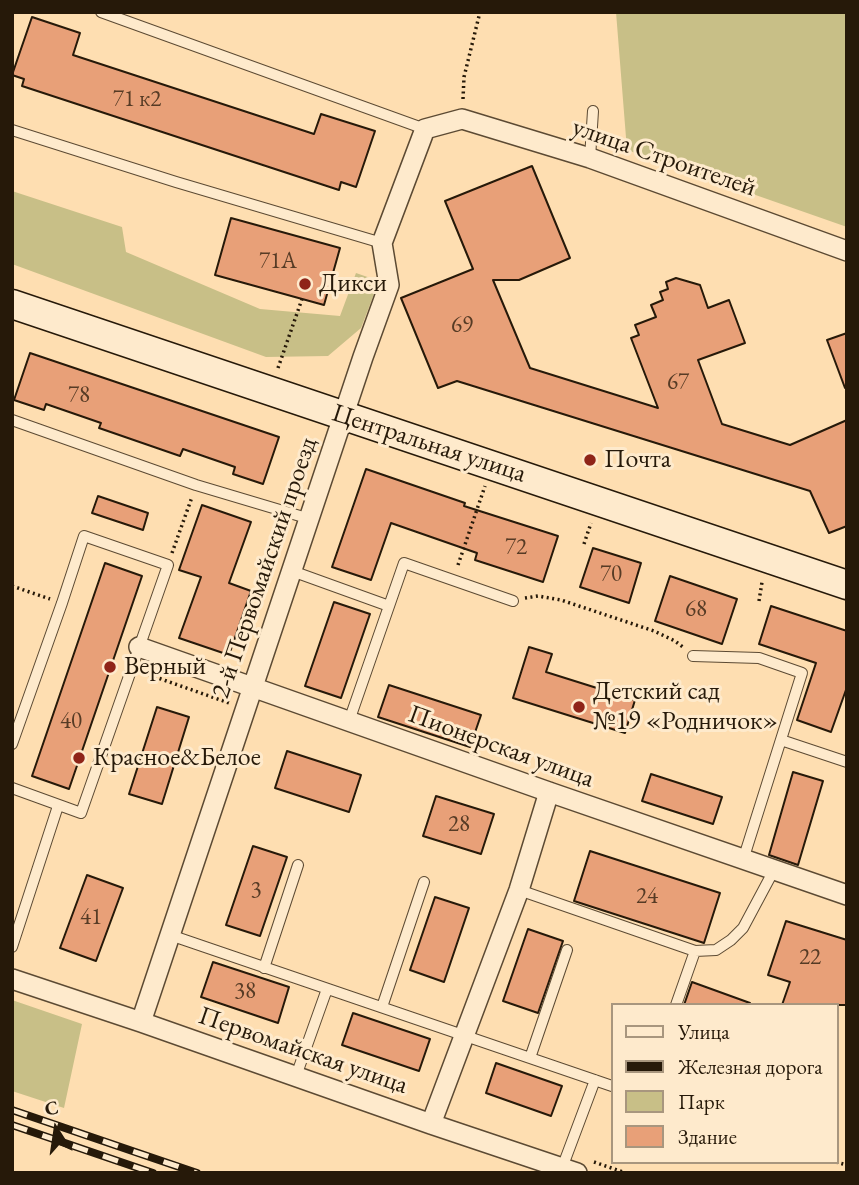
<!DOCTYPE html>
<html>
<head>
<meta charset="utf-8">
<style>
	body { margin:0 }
	#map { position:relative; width:859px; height:1185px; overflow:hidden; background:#fedeb1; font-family:"EB Garamond",serif }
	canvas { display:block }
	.frame { position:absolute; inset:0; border:14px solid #261909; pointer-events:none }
	.legend { position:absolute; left:611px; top:1003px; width:228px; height:161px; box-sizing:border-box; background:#feeacc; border:2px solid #a8967e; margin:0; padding:9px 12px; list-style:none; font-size:21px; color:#261909 }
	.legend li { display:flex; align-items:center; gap:14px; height:35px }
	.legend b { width:35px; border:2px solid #a8967e }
	.north { position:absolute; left:21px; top:1094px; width:70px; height:70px; -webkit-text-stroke:5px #feeacc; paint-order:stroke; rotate:348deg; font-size:19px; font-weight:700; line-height:28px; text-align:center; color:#261909 }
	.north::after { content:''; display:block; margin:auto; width:24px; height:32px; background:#261909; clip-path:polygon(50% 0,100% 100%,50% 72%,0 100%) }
</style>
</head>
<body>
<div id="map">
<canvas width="859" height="1185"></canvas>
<div class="frame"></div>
<ul class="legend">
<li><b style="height:9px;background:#feeacc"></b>Улица</li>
<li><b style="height:9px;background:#261909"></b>Железная дорога</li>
<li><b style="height:19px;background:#c8bf87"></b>Парк</li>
<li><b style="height:19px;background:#e8a078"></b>Здание</li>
</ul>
<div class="north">С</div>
</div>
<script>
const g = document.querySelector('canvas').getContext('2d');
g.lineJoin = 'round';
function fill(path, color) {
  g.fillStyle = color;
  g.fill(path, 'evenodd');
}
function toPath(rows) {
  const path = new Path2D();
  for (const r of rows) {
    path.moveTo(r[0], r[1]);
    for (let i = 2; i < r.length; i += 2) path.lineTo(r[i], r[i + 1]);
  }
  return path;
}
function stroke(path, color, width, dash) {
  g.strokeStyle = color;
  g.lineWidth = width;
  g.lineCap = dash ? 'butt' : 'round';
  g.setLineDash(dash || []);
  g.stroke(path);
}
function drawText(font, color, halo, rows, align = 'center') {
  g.font = font + ' "EB Garamond",serif';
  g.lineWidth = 6;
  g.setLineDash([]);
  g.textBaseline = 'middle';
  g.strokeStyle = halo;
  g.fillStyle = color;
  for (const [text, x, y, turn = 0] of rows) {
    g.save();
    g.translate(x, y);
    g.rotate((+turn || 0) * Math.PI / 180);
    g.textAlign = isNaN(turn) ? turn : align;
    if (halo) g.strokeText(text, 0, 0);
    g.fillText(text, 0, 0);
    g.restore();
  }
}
fill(toPath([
	[616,12,847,12,847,227,627,150],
	[12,191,122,227,126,252,260,309,340,316,356,273,379,281,361,328,328,356,266,357,12,264],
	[12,1000,82,1024,64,1108,12,1091]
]), '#c8bf87');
const building = toPath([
	[32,17,80,33,73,55,314,134,321,114,375,131,356,187,341,182,339,190,22,86,24,79,12,75,32,17],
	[532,166,570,258,519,280,493,280,530,368,658,408,631,338,639,335,635,325,656,317,651,305,663,300,660,292,668,289,666,282,676,278,700,285,708,308,729,300,745,343,698,360,722,424,790,445,847,420,847,526,829,533,810,491,457,381,438,388,401,298,473,269,445,201,532,166],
	[231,218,340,248,324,305,215,275,231,218],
	[847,333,847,388,845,388,827,340,847,333],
	[30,353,279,437,263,484,233,474,235,467,183,449,180,456,99,428,101,423,46,404,44,410,14,400,30,353],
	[366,469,465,503,464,506,558,536,543,582,475,560,477,553,391,523,371,580,332,567,366,469],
	[98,496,148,513,143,530,92,513,98,496],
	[202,505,251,522,229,583,251,591,229,655,179,638,201,577,179,570,202,505],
	[593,548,641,563,629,603,580,587,593,548],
	[105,563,142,576,69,789,32,776,105,563],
	[670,576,737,599,722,644,655,621,670,576],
	[334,602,370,614,341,698,305,686,334,602],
	[771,606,847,631,847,687,831,732,797,720,816,663,759,644,771,606],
	[529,647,552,654,546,672,635,700,625,733,513,698,529,647],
	[389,685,481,715,470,747,378,717,389,685],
	[157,707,189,717,162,804,129,794,157,707],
	[287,751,361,775,349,812,275,788,287,751],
	[793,772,823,781,798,865,769,855,793,772],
	[651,774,722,797,713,824,642,801,651,774],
	[436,796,494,814,481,854,423,836,436,796],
	[253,846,287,857,260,936,226,925,253,846],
	[590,851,720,893,704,943,574,901,590,851],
	[87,875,123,888,96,961,60,948,87,875],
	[435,897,469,908,444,982,410,970,435,897],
	[786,921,847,940,847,1005,782,1005,790,982,768,975,786,921],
	[528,929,563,941,538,1013,503,1001,528,929],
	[213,962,289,987,278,1023,201,997,213,962],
	[692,982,750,1003,749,1005,684,1005,692,982],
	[353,1013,430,1039,419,1071,342,1045,353,1013],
	[496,1063,562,1086,551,1116,486,1093,496,1063]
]);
fill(building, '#e8a078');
stroke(building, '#261909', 2);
const service = toPath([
	[101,12,425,129],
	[12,130,176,182,382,243],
	[590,158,593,111],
	[12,420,196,485,310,519],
	[292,571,389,606],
	[693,656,759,658,802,673,743,860],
	[349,721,404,563,513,601],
	[781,740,847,762],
	[12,744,62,603,84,536,168,565,81,813,12,788],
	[519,890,695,951,716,950,731,940,743,928,774,870],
	[170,935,612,1086],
	[12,947,58,806],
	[264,968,298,865],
	[676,1005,695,951],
	[382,1007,424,882],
	[530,1058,567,950],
	[296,1076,327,989],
	[562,1168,595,1080]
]);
const minor = toPath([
	[139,647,549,792,847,895],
	[12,979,141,1022,431,1124,577,1173],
	[141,1022,363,357,389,285,382,243,425,129,462,119,590,158,847,251],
	[431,1124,519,890,549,792]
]);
const secondary = toPath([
	[12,304,847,585]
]);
stroke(service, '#5c4a33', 12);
stroke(minor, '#5c4a33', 22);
stroke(secondary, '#261909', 31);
stroke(toPath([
	[463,99,464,77,480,12],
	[278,368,302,299],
	[584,544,591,523],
	[172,553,192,497],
	[458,565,485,486],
	[12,586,50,599],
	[525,598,538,596,561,600,654,631,675,641,683,647],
	[759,601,762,582],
	[144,673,229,703],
	[594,1162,626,1173],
	[836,1162,847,1165]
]), '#261909', 3.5, [2, 3.5]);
stroke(service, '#feeacc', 10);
stroke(minor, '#feeacc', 19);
stroke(secondary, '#feeacc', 28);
const rail = toPath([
	[12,1110,197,1173],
	[12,1125,153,1173]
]);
stroke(rail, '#261909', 8);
stroke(rail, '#feeacc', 5, [16]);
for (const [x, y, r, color] of [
	[305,284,7,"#8f2418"],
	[590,460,7,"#8f2418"],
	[110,667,7,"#8f2418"],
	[579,707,7,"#8f2418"],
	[79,758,7,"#8f2418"]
]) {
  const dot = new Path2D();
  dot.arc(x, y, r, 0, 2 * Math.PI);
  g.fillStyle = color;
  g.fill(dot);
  stroke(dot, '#feeacc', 2.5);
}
drawText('23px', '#563b25', null, [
	["71 к2",137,100],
	["71А",278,262],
	["69",462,326],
	["67",678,383],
	["78",79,396],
	["72",516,548],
	["70",611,575],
	["68",696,610],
	["40",71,722],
	["28",459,825],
	["3",256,891],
	["24",647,897],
	["41",91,918],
	["22",810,958],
	["38",245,992]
]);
drawText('26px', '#261909', '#feeacc', [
	["улица Строителей",664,158,19],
	["Центральная улица",429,444,18],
	["2-й Первомайский проезд",265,568,-71],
	["Пионерская улица",501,747,20],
	["Первомайская улица",303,1051,19]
]);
drawText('26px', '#261909', '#feeacc', [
	["Дикси",319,284],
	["Почта",604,460],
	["Верный",124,667],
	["Детский сад",593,692],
	["№19 «Родничок»",593,722],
	["Красное&Белое",93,758]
], 'left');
</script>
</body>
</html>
